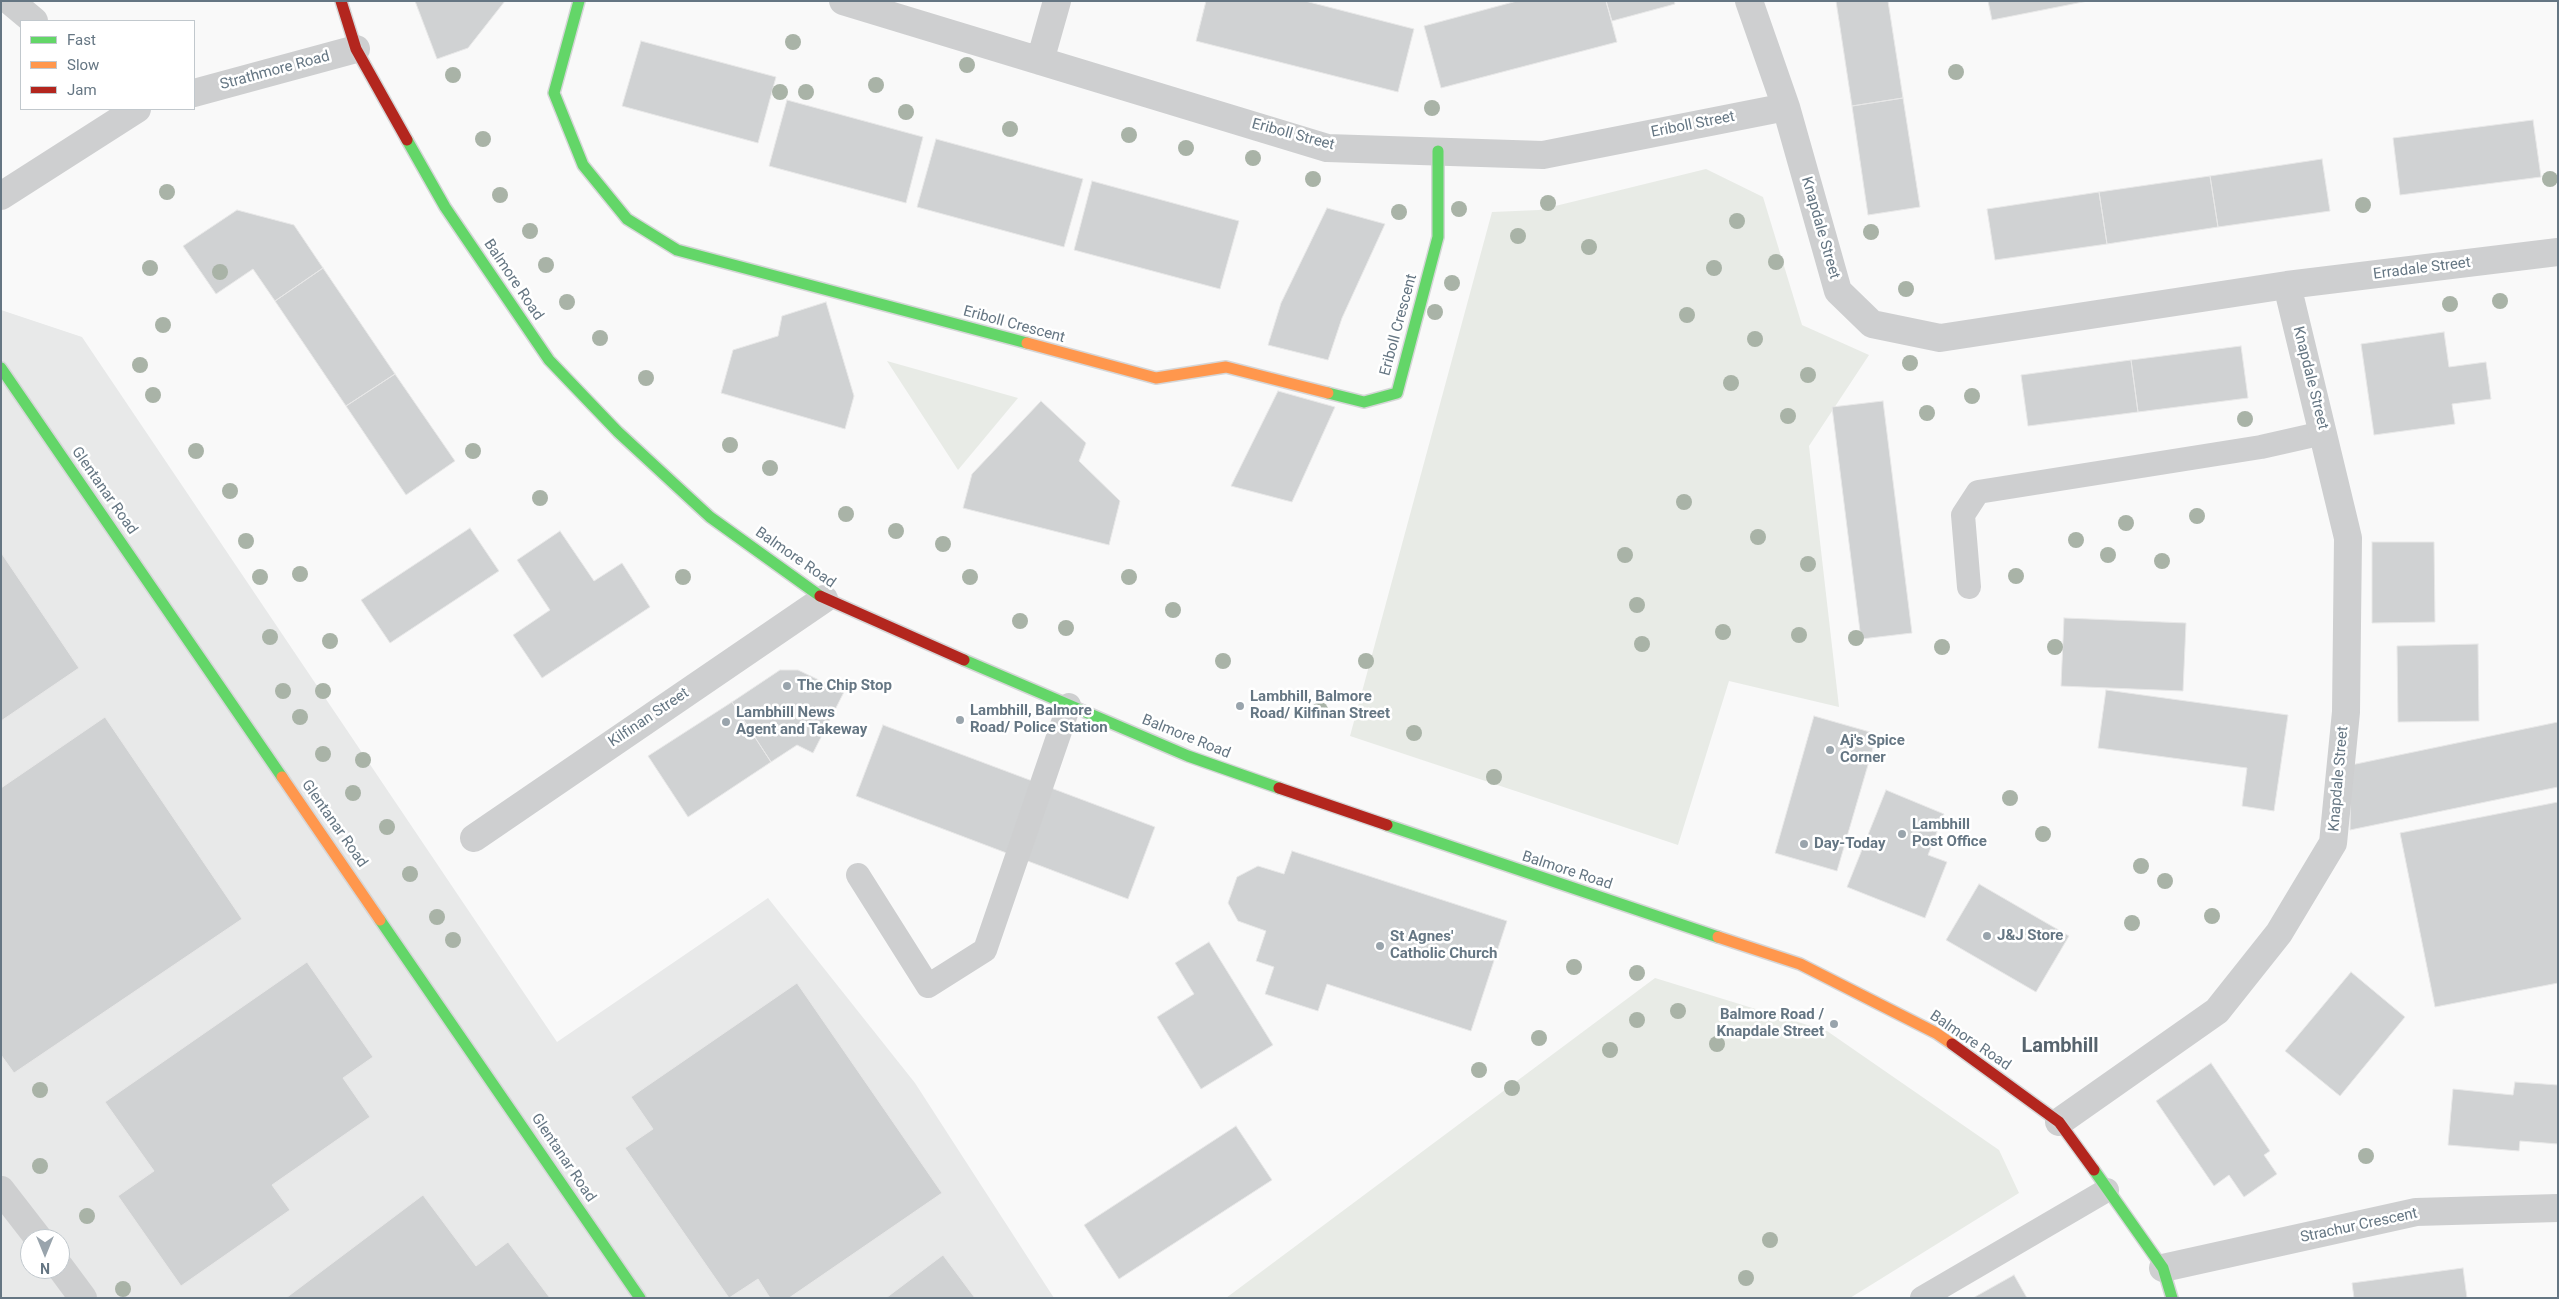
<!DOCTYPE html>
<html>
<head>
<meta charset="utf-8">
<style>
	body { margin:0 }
	#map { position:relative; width:2559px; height:1299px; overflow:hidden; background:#f9f9f9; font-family:Roboto,sans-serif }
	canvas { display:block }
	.frame { position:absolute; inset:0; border:2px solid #657683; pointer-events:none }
	.legend { position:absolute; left:20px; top:20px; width:175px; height:90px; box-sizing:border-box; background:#fff; border:1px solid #c1c8cd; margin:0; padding:6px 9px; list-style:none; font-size:15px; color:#657683 }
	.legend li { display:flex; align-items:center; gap:10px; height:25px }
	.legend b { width:25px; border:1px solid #c1c8cd }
	.north { position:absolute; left:20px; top:1229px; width:50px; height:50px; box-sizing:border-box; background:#fff; border:1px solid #c1c8cd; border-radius:50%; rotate:180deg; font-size:14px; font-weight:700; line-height:20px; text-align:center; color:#657683 }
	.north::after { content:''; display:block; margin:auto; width:18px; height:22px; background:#99a4ac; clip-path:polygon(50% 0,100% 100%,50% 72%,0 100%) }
</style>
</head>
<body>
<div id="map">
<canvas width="2559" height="1299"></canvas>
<div class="frame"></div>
<ul class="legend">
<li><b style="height:6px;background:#63d668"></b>Fast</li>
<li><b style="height:6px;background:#ff974d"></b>Slow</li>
<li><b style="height:6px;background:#b3261e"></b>Jam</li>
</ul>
<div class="north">N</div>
</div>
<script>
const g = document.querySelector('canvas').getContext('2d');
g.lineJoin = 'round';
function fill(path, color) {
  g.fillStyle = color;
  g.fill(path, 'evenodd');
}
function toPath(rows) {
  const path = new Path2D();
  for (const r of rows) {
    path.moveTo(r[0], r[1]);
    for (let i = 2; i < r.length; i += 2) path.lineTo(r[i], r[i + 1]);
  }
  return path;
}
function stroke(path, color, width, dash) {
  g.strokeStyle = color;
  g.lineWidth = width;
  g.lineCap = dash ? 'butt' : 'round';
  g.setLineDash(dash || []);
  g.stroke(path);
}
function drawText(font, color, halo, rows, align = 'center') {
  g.font = font + ' Roboto,sans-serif';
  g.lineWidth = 5;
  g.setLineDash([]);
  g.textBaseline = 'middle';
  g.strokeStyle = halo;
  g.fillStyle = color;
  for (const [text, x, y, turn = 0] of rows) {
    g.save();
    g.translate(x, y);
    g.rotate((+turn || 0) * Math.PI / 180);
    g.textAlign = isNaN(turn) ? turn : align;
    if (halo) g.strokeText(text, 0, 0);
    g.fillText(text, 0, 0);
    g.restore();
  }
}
fill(toPath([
	[1,310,82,337,557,1042,768,898,915,1083,1054,1298,1,1298],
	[30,1239,60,1239,60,1269,30,1269]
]), '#e8e9e9');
fill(toPath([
	[1706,169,1763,197,1802,325,1869,355,1809,446,1839,707,1729,681,1678,845,1350,736,1492,212,1539,210],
	[887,361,1018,398,958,470],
	[1655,978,1827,1031,1999,1150,2019,1193,1850,1298,1226,1298]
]), '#e8ebe6');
const building = toPath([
	[415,1,505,1,468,48,437,59,415,1],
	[1206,1,1305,1,1414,29,1398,92,1196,41,1206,1],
	[1517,1,1606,1,1617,42,1441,88,1424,26,1517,1],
	[1606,1,1674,1,1675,4,1612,21,1606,1],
	[1836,1,1888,1,1903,98,1852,106,1836,1],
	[1988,1,2088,1,1992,20,1988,1],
	[641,41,776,77,758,143,622,106,641,41],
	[1903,98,1920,207,1868,215,1852,106,1903,98],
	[787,100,923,137,906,203,769,166,787,100],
	[2533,120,2541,177,2400,195,2393,138,2533,120],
	[936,139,1083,179,1064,247,917,207,936,139],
	[2322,159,2330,211,2218,227,2210,176,2322,159],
	[2210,176,2218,227,2107,244,2099,192,2210,176],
	[1092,181,1239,221,1220,289,1074,250,1092,181],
	[2099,192,2107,244,1995,260,1987,209,2099,192],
	[1327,208,1385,224,1342,318,1328,360,1268,345,1281,303,1327,208],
	[237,210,294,225,323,268,275,301,253,269,216,294,183,246,237,210],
	[323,268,395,374,346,406,275,301,323,268],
	[826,302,854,396,845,429,721,393,733,350,778,336,782,316,826,302],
	[2444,332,2449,367,2486,362,2491,399,2452,404,2455,424,2374,435,2361,344,2444,332],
	[2241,346,2248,398,2138,412,2131,360,2241,346],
	[2131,360,2138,412,2028,426,2021,375,2131,360],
	[395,374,455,461,406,495,346,406,395,374],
	[1278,391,1335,407,1292,502,1231,486,1278,391],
	[1041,401,1086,443,1079,461,1120,501,1109,545,963,508,972,474,1041,401],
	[1883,401,1912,633,1861,639,1832,407,1883,401],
	[470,528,499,571,390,643,361,600,470,528],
	[560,531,594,581,622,563,650,607,542,678,513,635,550,610,517,560,560,531],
	[2372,542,2434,542,2435,622,2372,623,2372,542],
	[2,554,79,668,1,721,1,555,2,554],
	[2064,618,2186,623,2183,691,2061,686,2064,618],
	[2478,644,2479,721,2398,722,2397,646,2478,644],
	[780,670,798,670,844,692,813,753,797,745,771,762,732,702,780,670],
	[2106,690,2288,715,2274,811,2242,806,2247,768,2098,748,2106,690],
	[732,702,771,762,688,817,648,756,732,702],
	[1814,716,1877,734,1837,871,1775,853,1814,716],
	[105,717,242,919,14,1073,1,1055,1,788,105,717],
	[2558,722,2558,787,2350,830,2351,765,2558,722],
	[883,725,1155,827,1128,899,856,796,883,725],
	[1886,790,1944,814,1928,855,1947,862,1925,918,1847,887,1886,790],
	[2558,802,2558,983,2435,1007,2400,833,2558,802],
	[1292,851,1507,921,1471,1031,1327,984,1318,1011,1265,994,1274,967,1256,961,1266,931,1238,921,1228,903,1237,877,1258,866,1284,874,1292,851],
	[1979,884,2069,936,2036,992,1946,940,1979,884],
	[1209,942,1273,1045,1201,1089,1157,1017,1194,994,1175,963,1209,942],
	[307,962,373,1057,343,1078,370,1117,272,1185,290,1210,181,1286,118,1196,154,1171,105,1102,307,962],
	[2351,972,2405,1017,2340,1096,2285,1051,2351,972],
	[797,983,942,1193,789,1298,770,1298,758,1279,729,1298,625,1148,653,1129,631,1097,797,983],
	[2211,1063,2270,1151,2264,1155,2277,1174,2244,1197,2229,1175,2214,1186,2156,1101,2211,1063],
	[2515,1082,2558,1085,2558,1144,2520,1141,2519,1151,2448,1145,2453,1089,2513,1095,2515,1082],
	[1236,1126,1272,1180,1119,1279,1084,1225,1236,1126],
	[423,1195,476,1266,508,1242,550,1298,286,1298,423,1195],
	[943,1255,975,1298,886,1298,943,1255],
	[2463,1268,2467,1298,2354,1298,2352,1283,2463,1268],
	[2014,1275,2027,1298,1973,1298,2014,1275]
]);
fill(building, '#d0d2d3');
stroke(building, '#e8e8e8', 1);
const fast = toPath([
	[579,1,554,93,583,165,627,219,677,250,1027,343],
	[407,140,445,207,549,360,618,432,710,517,820,596],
	[1,368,282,777],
	[1328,393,1364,402,1397,393,1438,237,1438,151],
	[964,660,1188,756,1279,788],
	[1387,825,1718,937],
	[380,920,640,1298],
	[2094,1170,2163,1268,2172,1298]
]);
const slow = toPath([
	[1027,343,1156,378,1226,367,1328,393],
	[282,777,380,920],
	[1718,937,1800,964,1936,1033,1952,1044]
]);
const jam = toPath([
	[341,1,356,49,407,140],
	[820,596,964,660],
	[1279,788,1387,825],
	[1952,1044,2059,1122,2094,1170]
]);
stroke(fast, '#d5d6d7', 14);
stroke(slow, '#d5d6d7', 14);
stroke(jam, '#d5d6d7', 14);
stroke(toPath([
	[1969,587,1963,515,1978,492,2261,447,2323,433],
	[858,875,928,986,985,950,1069,705],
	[1922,1298,2107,1190]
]), '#cecfd0', 24);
stroke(toPath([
	[10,1,34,21],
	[843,1,1327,148,1543,155,1786,107],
	[1749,1,1786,107,1838,291,1872,324,1940,338,2287,285,2558,252],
	[1040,61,1057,1],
	[194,93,356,49],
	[1,196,137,109],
	[474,838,824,599],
	[2059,1122,2217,1011,2279,933,2333,843,2346,712,2348,538,2287,285],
	[1,1190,39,1239],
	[60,1267,83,1298],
	[2163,1268,2416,1212,2558,1208]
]), '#cecfd0', 28);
stroke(fast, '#63d668', 11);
stroke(slow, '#ff974d', 11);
stroke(jam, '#b3261e', 11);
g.fillStyle = '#a9b3a7';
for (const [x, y] of [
	[793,42],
	[967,65],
	[1956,72],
	[453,75],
	[876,85],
	[780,92],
	[806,92],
	[1432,108],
	[906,112],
	[1010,129],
	[1129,135],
	[483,139],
	[1186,148],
	[1253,158],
	[1313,179],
	[2550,179],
	[167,192],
	[500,195],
	[1548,203],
	[2363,205],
	[1459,209],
	[1399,212],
	[1737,221],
	[530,231],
	[1871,232],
	[1518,236],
	[1589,247],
	[1776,262],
	[546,265],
	[150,268],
	[1714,268],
	[220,272],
	[1452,283],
	[1906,289],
	[2500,301],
	[567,302],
	[2450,304],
	[1435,312],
	[1687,315],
	[163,325],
	[600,338],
	[1755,339],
	[1910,363],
	[140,365],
	[1808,375],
	[646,378],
	[1731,383],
	[153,395],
	[1972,396],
	[1927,413],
	[1788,416],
	[2245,419],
	[730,445],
	[196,451],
	[473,451],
	[770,468],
	[230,491],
	[540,498],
	[1684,502],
	[846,514],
	[2197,516],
	[2126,523],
	[896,531],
	[1758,537],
	[2076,540],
	[246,541],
	[943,544],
	[1625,555],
	[2108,555],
	[2162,561],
	[1808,564],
	[300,574],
	[2016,576],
	[260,577],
	[683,577],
	[970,577],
	[1129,577],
	[1637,605],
	[1173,610],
	[1020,621],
	[1066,628],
	[1723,632],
	[1799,635],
	[270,637],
	[1856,638],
	[330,641],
	[1642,644],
	[1942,647],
	[2055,647],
	[1223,661],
	[1366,661],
	[283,691],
	[323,691],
	[1320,710],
	[300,717],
	[1414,733],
	[323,754],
	[363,760],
	[1494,777],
	[353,793],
	[2010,798],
	[387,827],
	[2043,834],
	[2141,866],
	[410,874],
	[2165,881],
	[2212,916],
	[437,917],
	[2132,923],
	[453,940],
	[1574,967],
	[1637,973],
	[1678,1011],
	[1637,1020],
	[1539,1038],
	[1717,1044],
	[1610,1050],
	[1479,1070],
	[1512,1088],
	[40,1090],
	[2366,1156],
	[40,1166],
	[87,1216],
	[1770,1240],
	[1746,1278],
	[123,1289]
]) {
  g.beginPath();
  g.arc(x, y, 8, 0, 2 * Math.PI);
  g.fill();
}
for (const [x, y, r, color] of [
	[787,686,5,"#99a4ac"],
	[1240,706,5,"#99a4ac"],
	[960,720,5,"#99a4ac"],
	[726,722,5,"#99a4ac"],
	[1830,750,5,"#99a4ac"],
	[1902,834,5,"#99a4ac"],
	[1804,844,5,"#99a4ac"],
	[1987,936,5,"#99a4ac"],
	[1380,946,5,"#99a4ac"],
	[1834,1024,5,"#99a4ac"]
]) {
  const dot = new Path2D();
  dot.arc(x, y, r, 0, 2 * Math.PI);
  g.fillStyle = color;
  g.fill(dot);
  stroke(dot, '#fff', 2);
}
drawText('15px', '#657683', '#fff', [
	["Strathmore Road",275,71,-15],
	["Eriboll Street",1693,125,-11],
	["Eriboll Street",1293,135,15],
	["Knapdale Street",1820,228,74],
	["Erradale Street",2422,269,-7],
	["Balmore Road",513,280,56],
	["Eriboll Crescent",1014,325,15],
	["Eriboll Crescent",1399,325,-75],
	["Knapdale Street",2310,378,76],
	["Glentanar Road",104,491,55],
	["Balmore Road",795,558,35],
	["Kilfinan Street",649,718,-34],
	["Balmore Road",1186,737,22],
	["Knapdale Street",2339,779,-85],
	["Glentanar Road",334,824,55],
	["Balmore Road",1567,871,18],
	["Balmore Road",1970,1041,34],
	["Glentanar Road",563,1158,56],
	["Strachur Crescent",2359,1226,-12]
]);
drawText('bold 15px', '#657683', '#fff', [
	["The Chip Stop",797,686],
	["Lambhill, Balmore",1250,697],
	["Road/ Kilfinan Street",1250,714],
	["Lambhill, Balmore",970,711],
	["Road/ Police Station",970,728],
	["Lambhill News",736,713],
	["Agent and Takeway",736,730],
	["Aj's Spice",1840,741],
	["Corner",1840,758],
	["Lambhill",1912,825],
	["Post Office",1912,842],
	["Day-Today",1814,844],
	["J&J Store",1997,936],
	["St Agnes'",1390,937],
	["Catholic Church",1390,954],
	["Balmore Road /",1824,1015,"right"],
	["Knapdale Street",1824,1032,"right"]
], 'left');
drawText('bold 20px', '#57646e', '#fff', [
	["Lambhill",2060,1047]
]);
</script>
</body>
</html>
